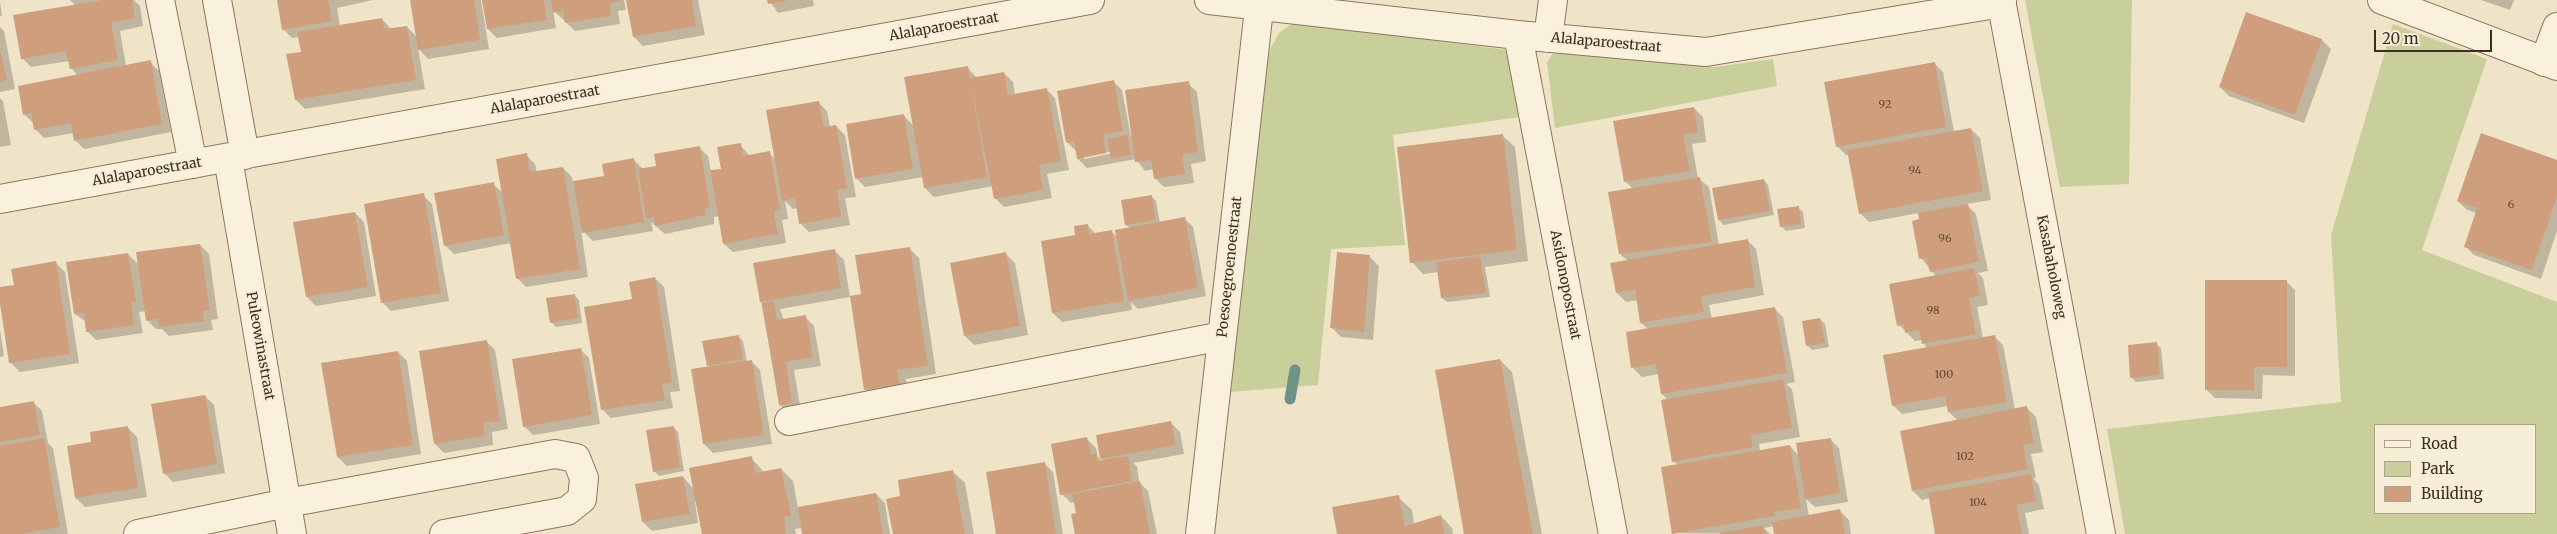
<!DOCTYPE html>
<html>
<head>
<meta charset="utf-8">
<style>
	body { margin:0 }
	#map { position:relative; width:2557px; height:534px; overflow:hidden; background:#f0e4c8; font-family:Merriweather,serif }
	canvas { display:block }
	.legend { position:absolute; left:2374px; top:424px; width:162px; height:90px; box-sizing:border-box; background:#f7eed8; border:1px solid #ada18e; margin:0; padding:6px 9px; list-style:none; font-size:15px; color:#3d2e20 }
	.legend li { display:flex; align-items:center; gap:10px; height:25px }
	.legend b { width:25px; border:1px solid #ada18e }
	.scale { position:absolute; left:2374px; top:30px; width:118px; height:22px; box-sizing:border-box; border:2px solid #3d2e20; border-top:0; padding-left:6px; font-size:15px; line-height:18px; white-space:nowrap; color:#3d2e20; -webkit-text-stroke:4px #f7eed8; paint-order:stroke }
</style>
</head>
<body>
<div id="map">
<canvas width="2557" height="534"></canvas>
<ul class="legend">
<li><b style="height:6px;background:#faf1dc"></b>Road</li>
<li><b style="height:14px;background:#c9cf9b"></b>Park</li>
<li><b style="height:14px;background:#cf9f7d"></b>Building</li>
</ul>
<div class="scale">20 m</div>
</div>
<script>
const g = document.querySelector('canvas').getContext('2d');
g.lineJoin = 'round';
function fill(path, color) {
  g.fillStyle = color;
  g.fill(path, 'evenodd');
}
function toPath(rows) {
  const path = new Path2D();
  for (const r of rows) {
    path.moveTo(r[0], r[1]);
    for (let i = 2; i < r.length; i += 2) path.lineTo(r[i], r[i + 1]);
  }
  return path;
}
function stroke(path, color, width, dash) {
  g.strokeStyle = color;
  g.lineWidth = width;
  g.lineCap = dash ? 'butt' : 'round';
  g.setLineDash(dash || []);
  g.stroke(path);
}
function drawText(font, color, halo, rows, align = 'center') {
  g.font = font + ' Merriweather,serif';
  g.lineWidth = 4.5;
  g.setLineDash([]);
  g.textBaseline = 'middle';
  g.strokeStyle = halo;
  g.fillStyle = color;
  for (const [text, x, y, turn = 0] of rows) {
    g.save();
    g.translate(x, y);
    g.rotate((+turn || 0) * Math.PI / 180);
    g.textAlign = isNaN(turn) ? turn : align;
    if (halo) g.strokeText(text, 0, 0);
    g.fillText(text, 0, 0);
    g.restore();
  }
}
fill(toPath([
	[2025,0,2132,0,2129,184,2060,187],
	[1307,23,1507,50,1520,117,1393,135,1405,245,1331,249,1318,385,1230,392,1267,64,1270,49,1280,32,1290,25],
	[2393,24,2487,59,2422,250,2557,302,2557,534,2125,534,2107,429,2341,402,2331,235],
	[2376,425,2536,425,2536,513,2376,513],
	[1567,50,1714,67,1773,59,1777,86,1555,128,1547,63,1552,54]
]), '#c9cf9b');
fill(toPath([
	[70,0,134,0,140,6,143,26,120,31,126,66,150,62,159,71,171,132,84,149,75,140,74,133,44,138,35,129,34,124,24,114,78,76,71,68,69,61,31,67,22,58,76,6],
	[279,0,373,0,337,8,340,26,382,19,391,29,407,27,418,38,411,0,481,0,489,49,428,59,418,48,425,89,305,109,296,100,302,53,299,37,292,38,283,29],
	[484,0,624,0,626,10,618,11,620,24,575,31,553,10,556,28,497,38,488,29],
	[628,0,698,0,705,35,643,46,634,37],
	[769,0,813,0,814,6,778,13],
	[2481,0,2514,0,2510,10],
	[0,2,2,16,0,16],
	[2246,14,2322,40,2331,49,2304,123,2229,96,2220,87],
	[0,27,4,31,15,89,0,92],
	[1934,63,1943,72,1954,132,1971,129,1980,138,1991,200,1966,204,1976,214,1988,271,1978,273,1983,278,1988,305,1977,307,1983,338,1994,336,2003,345,2015,410,2027,408,2036,417,2043,452,2031,454,2036,478,2033,478,2039,485,2044,509,2025,513,2029,534,1937,534,1930,498,1922,500,1913,491,1958,421,1949,412,1948,406,1902,414,1893,405,1927,348,1922,340,1915,341,1899,325,1936,276,1921,258,1919,213,1869,222,1860,213,1849,155,1846,155,1837,146],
	[967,67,977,78,1004,73,1013,82,1015,95,1046,89,1055,98,1069,170,1047,174,1052,198,1004,207,995,198,993,186,934,197,925,188,923,177,865,187,856,178,904,116,914,126],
	[1113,81,1122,90,1131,137,1188,83,1197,92,1206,161,1191,164,1194,183,1164,187,1155,178,1154,169,1145,171,1136,159,1087,168,1078,159,1077,152,1067,142],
	[1112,151,1113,153,1084,159,1084,157],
	[0,98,3,101,11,145,0,147],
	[818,102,827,111,830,127,836,126,845,135,856,197,845,198,850,225,809,232,800,223,798,208,793,209,785,201,788,219,782,220,786,243,733,252,724,244,719,216,714,217,714,224,665,234,651,222,653,231,593,241,581,229,588,277,526,287,517,278,511,243,454,254,445,245,493,184,503,193,526,155,535,164,537,172,563,168,572,177,573,183,605,177,633,159,642,168,658,167,699,147,708,156,711,172,722,170,740,145,750,156,769,153,776,160],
	[1694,108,1703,117,1706,142,1692,144,1698,178,1709,187,1719,245,1747,240,1756,249,1764,295,1709,305,1712,319,1774,308,1783,317,1795,382,1786,384,1792,389,1800,437,1759,444,1760,451,1790,446,1799,456,1830,439,1839,448,1848,502,1815,507,1806,499,1809,516,1840,511,1849,520,1851,534,1776,534,1774,526,1764,528,1770,534,1674,533,1678,465,1673,461,1668,400,1662,394,1659,374,1642,377,1633,368,1627,333,1648,329,1641,323,1638,300,1626,302,1617,293,1628,261,1620,254,1633,189,1625,181],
	[1503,136,1515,147,1528,261,1485,267,1490,297,1447,302,1442,298,1439,272,1423,274,1412,262],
	[2557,161,2557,231,2541,279,2474,255,2465,246,2477,213,2467,210,2458,201],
	[1764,180,1768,185,1774,215,1724,225,1719,220,1714,189],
	[423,195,432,204,449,301,391,311,382,302],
	[1151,196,1156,201,1160,223,1184,218,1193,227,1206,296,1138,309,1131,302,1132,310,1062,322,1053,313,1042,242,1077,236,1087,225,1096,234,1111,231,1117,237,1130,228,1126,225],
	[1798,208,1803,212,1805,228,1786,231,1781,226],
	[355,213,364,222,376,296,316,306,307,297],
	[200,245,209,254,218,319,211,320,213,330,169,336,162,329,156,329,147,320,146,311,139,312,143,333,96,340,87,331,86,322,75,314,128,254,139,265],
	[910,249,919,258,936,374,906,379,908,393,874,398,865,389,863,295],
	[835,251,844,260,850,297,780,309,784,320,805,317,814,326,821,366,794,370,801,412,789,414,780,405,761,302],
	[1006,254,1015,263,1028,335,974,345,965,336],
	[1370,257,1379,266,1373,340,1341,337,1332,328],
	[56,263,65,272,79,363,20,372,11,363,0,288,15,286],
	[655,278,664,287,680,391,670,392,673,408,611,418,602,409,633,300],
	[2286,281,2295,290,2295,376,2263,375,2262,399,2215,398,2206,389],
	[574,295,579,300,582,323,556,327,551,322],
	[1820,319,1825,324,1829,347,1812,350,1807,345],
	[0,329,4,356,0,357],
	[738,336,743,341,747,362,751,361,760,370,772,444,713,453,704,444,710,368,708,365],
	[486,341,495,350,508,429,492,432,493,445,444,453,435,444],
	[2156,344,2161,348,2164,379,2136,382,2131,377],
	[580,349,589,358,600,424,533,435,524,426],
	[398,352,407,361,421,454,347,466,338,457],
	[1500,360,1512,372,1542,534,1465,534],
	[205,396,214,405,225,473,173,482,164,473],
	[33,402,42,411,48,443,53,448,68,534,0,534,0,408],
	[1171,423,1180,432,1184,454,1133,463,1137,466,1139,482,1148,491,1157,534,1076,534,1078,514,1075,502,1071,503,1062,494,1087,439,1096,448,1098,457,1102,461,1097,436],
	[673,427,678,432,684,471,659,476,654,471],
	[128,428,137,437,147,497,85,507,76,498,92,443],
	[751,458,764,472,781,469,793,481,798,508,876,494,885,503,890,534,804,534,802,528,795,529,796,534,703,534,697,501,695,502,698,523,652,531,643,522,637,485,683,477,694,489],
	[1044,463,1053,472,1063,534,998,534],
	[953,472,965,483,974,534,894,534,902,497],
	[1398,497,1412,510,1414,524,1441,516,1452,528,1453,534,1338,534]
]), '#0003');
stroke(toPath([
	[1290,399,1295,370]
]), '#6f938a', 11);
fill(toPath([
	[103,0,132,0,135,18,111,22,118,60,70,69,66,51,21,59,13,15],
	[277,0,328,0,332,21,282,30],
	[410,0,474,0,480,40,418,50],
	[482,0,544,0,547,20,487,29],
	[551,0,619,0,619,1,610,3,611,16,565,23,563,11,553,13],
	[626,0,692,0,696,26,633,37],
	[767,0,786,0,786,1,768,4],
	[2246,12,2322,39,2295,115,2219,87],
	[382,18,384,29,407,26,416,80,295,100,286,54,301,52,297,32],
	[0,48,7,80,0,82],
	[151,60,162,124,74,141,71,123,34,130,31,113,23,115,18,86],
	[1935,62,1946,127,1836,147,1824,82],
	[968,66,987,177,924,188,904,77],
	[1004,72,1008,95,1047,88,1061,161,1039,165,1043,190,994,199,970,78],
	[1114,80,1123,131,1103,135,1106,153,1077,159,1074,141,1066,143,1057,91],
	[1189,81,1198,152,1182,155,1185,174,1154,179,1151,160,1135,162,1125,90],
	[819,101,824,127,836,125,847,188,837,190,841,217,799,224,795,198,782,201,766,110],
	[1694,107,1698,133,1683,135,1690,171,1624,182,1613,121],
	[904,114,913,169,855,179,846,124],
	[1971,128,1983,191,1859,214,1847,150],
	[2481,133,2557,160,2557,197,2532,270,2464,247,2477,208,2457,201],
	[1503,134,1517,250,1410,263,1397,147],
	[1128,135,1131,155,1111,159,1107,139],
	[741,143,743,156,770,151,780,210,774,211,778,234,723,244,710,170,721,169,717,147],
	[700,146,710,207,705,208,706,215,655,226,654,217,646,219,638,169,656,166,654,154],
	[527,153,530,172,563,167,580,269,516,279,496,159],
	[634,158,644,222,582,233,573,181,604,176,602,164],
	[1700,177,1712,242,1619,254,1608,192],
	[1764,179,1770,211,1718,220,1712,188],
	[494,182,504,235,444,246,434,193],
	[424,193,441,293,381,303,364,204],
	[1152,195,1156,220,1125,225,1121,200],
	[1968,204,1979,262,1930,272,1926,258,1919,259,1912,221,1919,219,1918,213],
	[1799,206,1801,224,1780,227,1777,209],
	[355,212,368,287,306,297,293,222],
	[1185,217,1198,288,1128,301,1115,230],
	[1088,224,1089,234,1112,230,1124,301,1052,313,1041,241,1075,235,1074,226],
	[1748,239,1755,287,1701,296,1704,312,1640,323,1635,290,1616,293,1610,263],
	[200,244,210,310,203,311,204,321,159,327,157,319,146,321,136,252],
	[910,247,928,366,897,370,900,384,864,390,850,296,861,294,855,255],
	[835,249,841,288,760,302,753,263],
	[1006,252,1020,326,964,336,950,263],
	[1337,252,1370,255,1364,332,1330,328],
	[128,253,136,302,131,303,134,325,86,332,84,313,74,314,66,262],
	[1480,256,1486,293,1441,298,1436,262],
	[56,261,70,354,9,363,0,304,0,287,14,285,11,269],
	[1974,268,1980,296,1969,298,1976,334,1922,344,1919,330,1905,333,1904,324,1897,326,1889,284],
	[655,277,672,382,662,384,665,400,601,410,584,307,632,299,629,282],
	[2205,280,2287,280,2287,367,2254,367,2254,390,2205,390],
	[575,294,578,318,550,323,546,298],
	[774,301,777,320,806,315,813,357,786,362,792,403,779,405,762,303],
	[1775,307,1787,373,1661,394,1656,364,1631,368,1626,332],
	[1820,318,1825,343,1806,346,1802,321],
	[739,335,743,359,707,366,702,341],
	[1995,335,2007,402,1948,412,1945,396,1892,406,1883,355],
	[487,340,500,421,483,423,485,436,434,444,419,351],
	[2157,342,2160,375,2130,378,2128,345],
	[581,348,592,415,523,427,512,359],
	[398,351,413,445,337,457,321,363],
	[1500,359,1533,534,1464,534,1435,370],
	[752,360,764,435,703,444,691,369],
	[1783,379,1792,428,1751,435,1753,447,1672,462,1661,400],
	[205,395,217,464,163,474,151,404],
	[34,401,40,435,0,442,0,407],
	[2027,406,2034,443,2023,445,2028,469,1912,491,1900,431],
	[1171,421,1176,445,1100,459,1096,435],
	[128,426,138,488,75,498,67,446,91,442,90,432],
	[674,426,680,467,653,472,646,430],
	[1087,437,1091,455,1096,453,1097,461,1128,456,1132,481,1060,495,1051,444],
	[44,438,60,527,22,534,0,534,0,446],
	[1831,438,1840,493,1805,499,1796,443],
	[1790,445,1801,508,1774,512,1775,516,1672,534,1661,467],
	[752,456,755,473,781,468,791,516,784,517,786,534,702,534,689,468],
	[1045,462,1056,534,996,534,986,472],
	[953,470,965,534,893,534,886,499,900,496,898,480],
	[2031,474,2036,501,2017,505,2022,534,1935,534,1928,493],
	[683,476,690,514,642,522,635,484],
	[1140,481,1150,534,1075,534,1071,514,1076,513,1072,494],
	[876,493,883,534,802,534,798,507],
	[1399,495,1405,526,1441,515,1444,534,1337,534,1332,507],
	[1840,509,1845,534,1774,534,1772,522],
	[1763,525,1765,534,1720,534,1720,533]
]), '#cf9f7d');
const minor = toPath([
	[160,0,193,164],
	[217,0,245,155],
	[1209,0,1518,35,1706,52,2002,3],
	[1518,35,1613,534],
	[1548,38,1553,0],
	[2544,62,2557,27],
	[228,158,292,534],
	[0,199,1090,0],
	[789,421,1222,336],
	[138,534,287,503,555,454,576,458,584,478,582,499,567,511,444,534],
	[1200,534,1260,0]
]);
const tertiary = toPath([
	[2001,0,2101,534],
	[2382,0,2557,66]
]);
stroke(minor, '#8d765c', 30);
stroke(tertiary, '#8d765c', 30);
stroke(minor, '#faf1dc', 28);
stroke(tertiary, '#faf1dc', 28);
drawText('11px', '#624a37', null, [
	["92",1885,105],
	["94",1915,171],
	["6",2511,205],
	["96",1945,239],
	["98",1933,311],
	["100",1944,375],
	["102",1965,457],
	["104",1978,503]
]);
drawText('14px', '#3d2e20', '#f7eed8', [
	["Alalaparoestraat",944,27,-10],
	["Alalaparoestraat",1606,43,5],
	["Alalaparoestraat",545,100,-10],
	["Alalaparoestraat",147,172,-10],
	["Poesoegroenoestraat",1230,267,-84],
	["Kasabaholoweg",2051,267,79],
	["Asidonopostraat",1565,285,79],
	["Puleowinastraat",260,346,80]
]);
</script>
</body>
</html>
